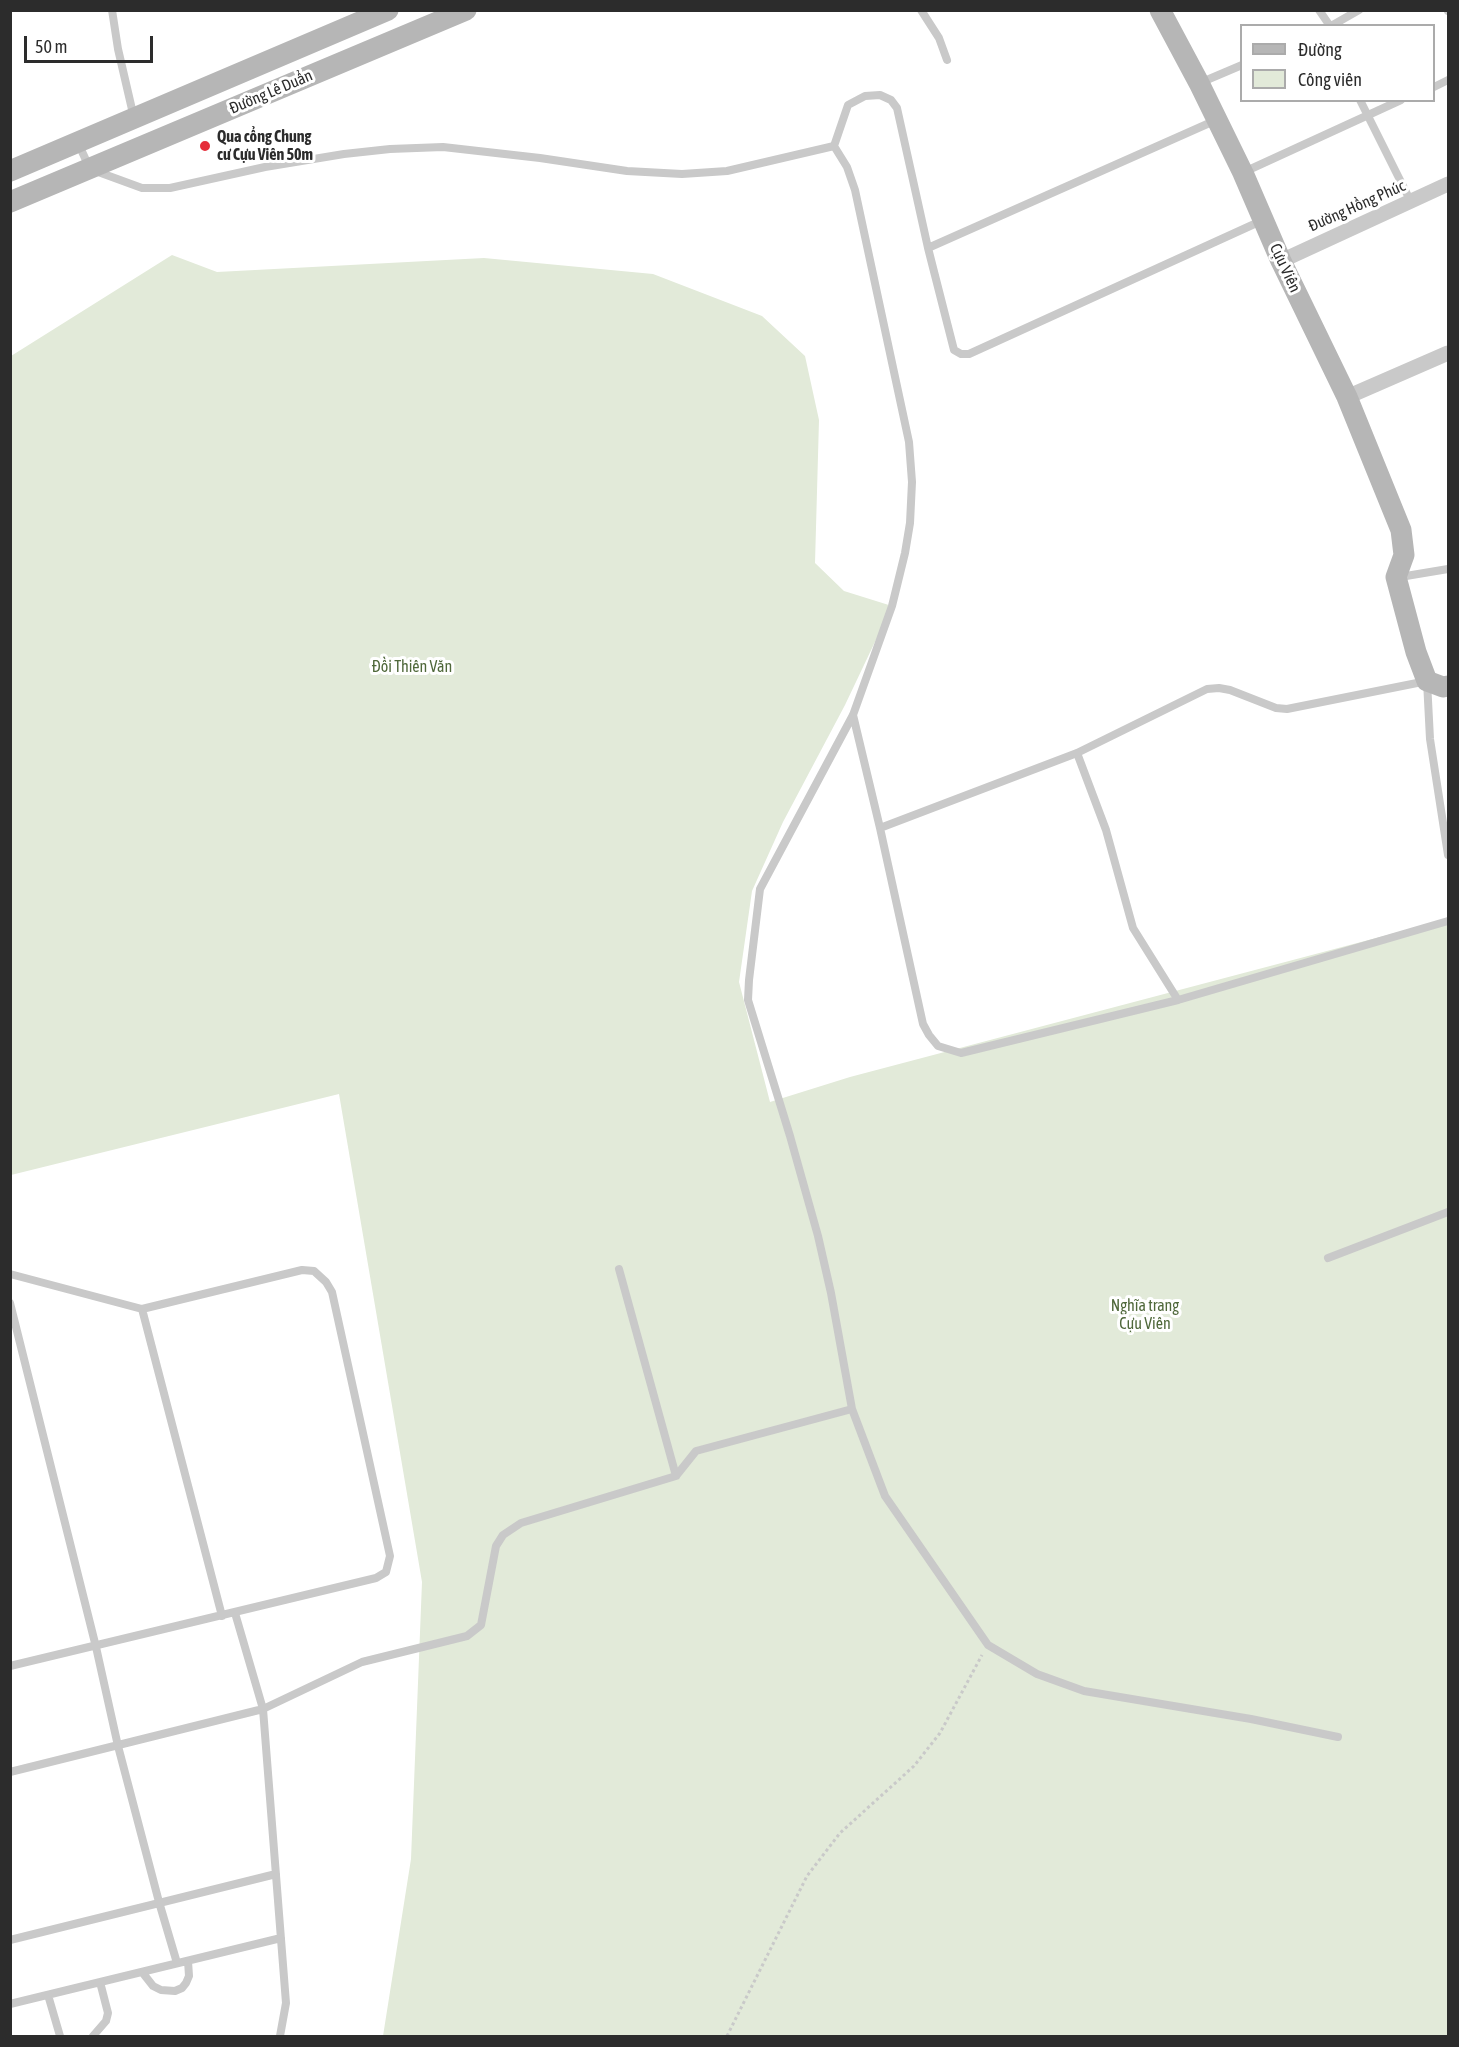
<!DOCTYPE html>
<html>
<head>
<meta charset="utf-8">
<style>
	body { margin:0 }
	#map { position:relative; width:1459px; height:2047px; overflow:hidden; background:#fff; font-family:"Asap Condensed",sans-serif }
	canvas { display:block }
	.frame { position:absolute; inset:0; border:12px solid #2c2c2c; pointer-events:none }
	.legend { position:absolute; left:1240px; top:24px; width:195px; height:78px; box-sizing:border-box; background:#fff; border:2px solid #ababab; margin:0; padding:8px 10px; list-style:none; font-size:18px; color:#2c2c2c }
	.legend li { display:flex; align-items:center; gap:12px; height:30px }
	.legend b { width:30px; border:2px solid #ababab }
	.scale { position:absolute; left:24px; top:36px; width:129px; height:27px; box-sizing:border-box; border:3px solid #2c2c2c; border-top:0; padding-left:8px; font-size:18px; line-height:21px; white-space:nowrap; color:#2c2c2c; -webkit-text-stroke:4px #fff; paint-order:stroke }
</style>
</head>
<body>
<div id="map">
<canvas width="1459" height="2047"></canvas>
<div class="frame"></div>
<ul class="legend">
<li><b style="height:8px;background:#b6b6b6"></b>Đường</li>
<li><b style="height:16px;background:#e2ead9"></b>Công viên</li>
</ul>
<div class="scale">50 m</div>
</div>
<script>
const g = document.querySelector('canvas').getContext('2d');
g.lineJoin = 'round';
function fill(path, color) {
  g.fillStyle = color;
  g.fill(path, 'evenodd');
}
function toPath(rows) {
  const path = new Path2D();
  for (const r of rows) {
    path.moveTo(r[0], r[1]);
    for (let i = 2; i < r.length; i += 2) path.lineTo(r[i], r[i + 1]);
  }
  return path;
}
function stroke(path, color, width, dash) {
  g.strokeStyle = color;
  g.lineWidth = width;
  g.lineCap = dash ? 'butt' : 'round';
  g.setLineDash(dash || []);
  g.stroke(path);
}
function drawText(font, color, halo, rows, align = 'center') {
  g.font = font + ' "Asap Condensed",sans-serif';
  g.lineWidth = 6;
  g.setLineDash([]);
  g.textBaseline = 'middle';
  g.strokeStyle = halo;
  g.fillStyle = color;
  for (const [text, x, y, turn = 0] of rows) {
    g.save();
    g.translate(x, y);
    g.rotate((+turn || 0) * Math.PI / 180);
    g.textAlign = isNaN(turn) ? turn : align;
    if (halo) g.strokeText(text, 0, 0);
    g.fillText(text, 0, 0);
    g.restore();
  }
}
fill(toPath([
	[172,255,217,272,484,258,653,274,762,316,805,356,819,420,815,563,844,591,892,606,845,705,783,822,752,891,739,982,770,1102,850,1077,1448,919,1448,2036,383,2036,411,1859,422,1582,339,1094,11,1175,11,356]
]), '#e2ead9');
stroke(toPath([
	[727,2036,807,1876,840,1833,914,1766,940,1733,982,1655]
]), '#c9c9c9', 3, [3, 3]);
stroke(toPath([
	[112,10,118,49,134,118],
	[921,10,939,38,947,60],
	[1319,10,1330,26],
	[1448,10,1448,11],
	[1331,26,1359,10],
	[1202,82,1242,65],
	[1434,87,1448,80],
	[1360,100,1411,202],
	[79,145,90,169,142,188,170,188,265,167,344,154,390,149,443,147,540,158,627,171,682,174,727,171,834,146,847,167,855,190,909,442,912,482,910,523,905,553,892,606,853,715,760,889,749,980,748,1000,790,1136,818,1236,831,1293,852,1409,885,1496,988,1645,1037,1674,1084,1691,1251,1719,1338,1737],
	[834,146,848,105,865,96,880,95,891,100,897,108,928,248,954,350,961,354,969,354,1261,221],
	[1244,172,1401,100],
	[928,248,1214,121],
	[1400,577,1448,569],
	[853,715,880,828,923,1024,929,1035,938,1046,961,1053,1178,1000,1448,921],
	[1077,753,1106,830,1133,928,1178,1000],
	[880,828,1077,753,1207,689,1219,688,1230,690,1276,708,1287,709,1427,681,1430,739,1448,855],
	[1328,1258,1448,1212],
	[619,1269,676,1476],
	[10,1274,142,1309,302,1270,314,1271,326,1282,332,1292,390,1556,386,1572,376,1578,10,1666],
	[10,1303,96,1647,118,1746,159,1902,177,1963],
	[142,1309,222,1616],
	[235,1613,263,1709,286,2003,280,2036],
	[10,1772,263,1709,362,1662,467,1636,481,1625,496,1546,503,1535,521,1523,676,1476,696,1451,852,1409],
	[10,1940,276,1874],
	[142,1972,153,1986,161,1990,175,1991,182,1988,186,1983,189,1976,188,1961],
	[48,1995,60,2036],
	[10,2004,281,1938],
	[93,2036,106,2021,108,2013,100,1982]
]), '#c9c9c9', 8);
stroke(toPath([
	[1281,261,1448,184],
	[1347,397,1448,353]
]), '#c9c9c9', 15);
stroke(toPath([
	[1160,10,1199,83,1243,173,1281,261,1347,397,1401,530,1404,555,1396,577,1416,652,1427,681,1443,687,1448,686],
	[10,171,388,10],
	[10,202,466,10]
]), '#b6b6b6', 21);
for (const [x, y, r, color] of [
	[205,146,6,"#e52d3a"]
]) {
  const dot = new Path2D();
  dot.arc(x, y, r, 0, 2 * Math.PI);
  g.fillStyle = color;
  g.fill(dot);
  stroke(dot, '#fff', 2);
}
drawText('16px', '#2c2c2c', '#fff', [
	["Đường Lê Duẩn",271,92,-23],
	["Đường Hồng Phúc",1357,206,-24],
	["Cựu Viên",1285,268,65]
]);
drawText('bold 16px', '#2c2c2c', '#fff', [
	["Qua cổng Chung",217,137],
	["cư Cựu Viên 50m",217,155]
], 'left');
drawText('16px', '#4f683a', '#fff', [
	["Đồi Thiên Văn",412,667],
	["Nghĩa trang",1145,1306],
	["Cựu Viên",1145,1324]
]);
</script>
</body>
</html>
